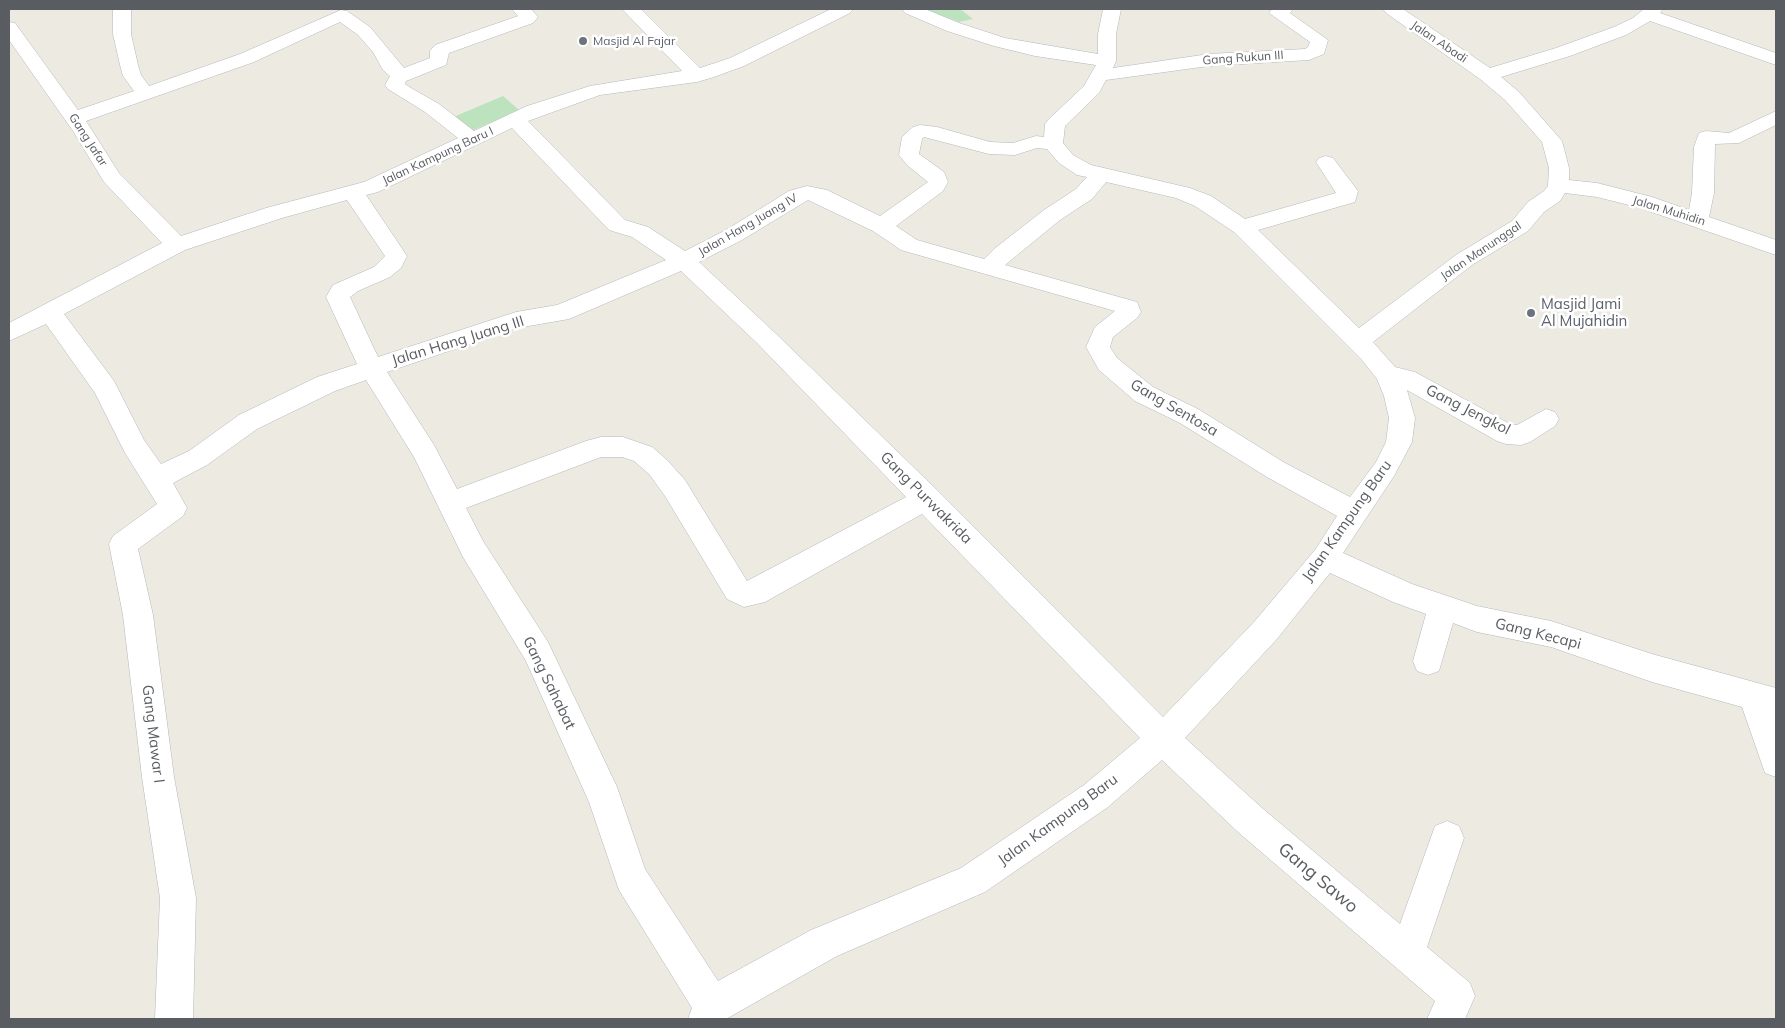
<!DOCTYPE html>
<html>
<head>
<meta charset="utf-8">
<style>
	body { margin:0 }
	#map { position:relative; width:1785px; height:1028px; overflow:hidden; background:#eceae1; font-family:Mulish,sans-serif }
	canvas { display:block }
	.frame { position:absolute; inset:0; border:10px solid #595d61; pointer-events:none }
</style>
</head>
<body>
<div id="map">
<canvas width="1785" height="1028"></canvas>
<div class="frame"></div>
</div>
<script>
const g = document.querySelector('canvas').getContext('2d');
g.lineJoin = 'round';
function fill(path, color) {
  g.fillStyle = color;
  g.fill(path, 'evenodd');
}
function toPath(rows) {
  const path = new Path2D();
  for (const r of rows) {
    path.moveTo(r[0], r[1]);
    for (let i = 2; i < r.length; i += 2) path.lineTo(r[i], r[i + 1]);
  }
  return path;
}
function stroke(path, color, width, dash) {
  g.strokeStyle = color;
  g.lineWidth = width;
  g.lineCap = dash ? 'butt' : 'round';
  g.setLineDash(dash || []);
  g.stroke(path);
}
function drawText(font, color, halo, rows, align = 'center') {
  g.font = font + ' Mulish,sans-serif';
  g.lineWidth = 5;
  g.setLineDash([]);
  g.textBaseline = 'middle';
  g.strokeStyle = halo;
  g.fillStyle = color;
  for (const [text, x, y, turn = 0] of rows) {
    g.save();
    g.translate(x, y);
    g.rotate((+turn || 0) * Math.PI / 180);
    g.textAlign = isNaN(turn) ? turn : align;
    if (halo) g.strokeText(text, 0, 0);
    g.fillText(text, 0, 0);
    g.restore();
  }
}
fill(toPath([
	[923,9,960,9,973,19,959,22],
	[503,96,519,110,467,133,451,118]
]), '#bde3be');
const minor = toPath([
	[113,9,131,9,131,34,138,65,141,75,149,86,240,54,341,10,347,11,370,27,404,68,430,58,430,51,435,45,518,16,512,9,531,9,538,17,533,23,449,53,446,65,406,81,405,84,411,88,439,104,474,131,527,106,590,86,682,71,622,9,641,9,700,68,730,58,831,9,853,9,850,13,744,66,714,77,697,82,600,95,528,121,625,220,648,227,685,251,726,230,789,191,807,186,827,190,880,216,928,182,907,165,899,155,902,137,913,127,920,125,937,127,990,142,1013,143,1036,136,1044,137,1045,124,1048,120,1084,86,1096,65,1035,56,994,46,947,31,905,13,902,9,925,9,959,23,1005,38,1098,54,1098,34,1103,9,1121,9,1116,34,1116,61,1113,68,1209,54,1305,49,1308,47,1310,42,1269,13,1272,9,1293,9,1290,13,1328,40,1324,54,1309,60,1209,66,1106,80,1099,93,1065,126,1063,143,1073,155,1091,165,1190,188,1211,196,1245,219,1336,193,1316,162,1319,158,1326,156,1333,158,1358,191,1355,202,1258,230,1359,328,1456,255,1512,221,1528,202,1544,191,1548,186,1549,168,1542,142,1505,100,1480,79,1386,13,1383,9,1403,9,1490,68,1556,48,1614,27,1633,18,1644,9,1663,9,1660,13,1776,53,1776,65,1650,21,1626,35,1570,56,1501,77,1519,92,1562,141,1569,168,1569,180,1597,183,1652,197,1689,210,1692,193,1694,147,1699,133,1706,131,1729,133,1776,111,1776,125,1739,143,1715,144,1714,193,1709,217,1776,240,1776,255,1637,207,1597,197,1565,193,1560,201,1544,212,1528,231,1472,265,1373,342,1395,367,1415,372,1510,424,1517,425,1546,409,1555,412,1559,419,1555,426,1530,442,1521,445,1506,444,1497,441,1407,390,1415,418,1412,442,1394,476,1343,553,1412,584,1477,606,1551,621,1652,654,1776,688,1776,777,1765,773,1742,707,1652,682,1551,647,1477,632,1453,623,1439,671,1428,675,1417,671,1413,661,1426,614,1393,602,1330,573,1276,640,1185,738,1262,808,1400,924,1435,826,1447,821,1459,826,1464,838,1427,947,1470,983,1475,996,1465,1019,1427,1019,1435,1001,1238,832,1162,760,1108,807,985,892,837,956,726,1019,688,1019,692,1008,619,890,589,802,526,661,463,557,414,457,366,380,335,391,257,429,207,465,173,483,187,508,183,516,138,549,153,615,174,777,196,898,193,1019,155,1019,160,898,142,777,123,615,109,544,113,536,157,504,125,453,95,393,46,324,9,341,9,323,162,243,104,182,73,131,9,40,9,22,15,23,78,110,134,91,123,76,120,65,113,34,113,9],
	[340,22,358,35,373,52,383,70,390,76,385,85,388,89,425,112,458,138,364,182,266,208,181,236,119,173,86,121,254,62,340,22],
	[512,128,609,230,632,237,666,260,557,305,516,312,378,357,350,297,358,291,390,277,401,268,407,256,366,195,378,192,512,128],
	[924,137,989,154,1015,155,1037,148,1047,149,1059,163,1077,175,1087,177,1076,189,1044,210,994,249,984,259,917,240,896,226,943,191,948,182,944,172,919,154,922,139,924,137],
	[1106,182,1176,198,1195,206,1234,232,1362,360,1377,379,1384,396,1389,418,1386,442,1376,462,1350,497,1285,463,1198,409,1153,387,1117,358,1110,347,1113,337,1137,318,1141,312,1137,302,1005,265,1060,220,1092,199,1106,182],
	[347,200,385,256,374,267,333,285,326,297,357,364,317,377,239,415,189,451,161,464,144,440,114,381,64,314,185,250,282,218,347,200],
	[808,200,873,231,901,250,1115,311,1095,327,1086,347,1099,370,1135,401,1180,423,1267,477,1337,516,1315,550,1254,622,1163,717,937,490,773,331,699,262,742,240,808,200],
	[681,271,757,343,906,497,747,581,685,480,667,460,652,447,623,437,601,437,586,441,457,489,434,445,387,372,517,328,569,319,681,271],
	[601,457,622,457,634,461,649,474,665,496,727,599,744,607,765,602,922,514,1140,738,1084,785,961,868,811,930,718,981,645,869,617,787,548,642,483,541,466,508,601,457]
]);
stroke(minor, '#b4b7bb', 1);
fill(minor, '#fff');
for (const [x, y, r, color] of [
	[583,41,5,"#6b7280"],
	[1531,313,5,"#6b7280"]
]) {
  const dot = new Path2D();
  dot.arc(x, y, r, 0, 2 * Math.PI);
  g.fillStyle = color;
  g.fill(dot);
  stroke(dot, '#fff', 2);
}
drawText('12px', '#5b616d', '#fff', [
	["Masjid Al Fajar",593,41]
], 'left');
drawText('12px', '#595d61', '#fff', [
	["Jalan Abadi",1439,42,34],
	["Gang Rukun III",1243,58,-4],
	["Gang Jafar",88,140,57],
	["Jalan Kampung Baru I",438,156,-25],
	["Jalan Muhidin",1669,211,17],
	["Jalan Hang Juang IV",748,225,-30],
	["Jalan Manunggal",1481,251,-34]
]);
drawText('15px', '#5b616d', '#fff', [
	["Masjid Jami",1541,304],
	["Al Mujahidin",1541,321]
], 'left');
drawText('15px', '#595d61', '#fff', [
	["Jalan Hang Juang III",458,341,-17],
	["Gang Sentosa",1174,408,30],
	["Gang Jengkol",1468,410,27],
	["Gang Purwakrida",926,498,45],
	["Jalan Kampung Baru",1347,521,-55],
	["Gang Kecapi",1538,634,14],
	["Gang Sahabat",549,683,64],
	["Gang Mawar I",153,734,83],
	["Jalan Kampung Baru",1058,820,-36]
]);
drawText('18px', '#595d61', '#fff', [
	["Gang Sawo",1318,878,40]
]);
</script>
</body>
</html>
